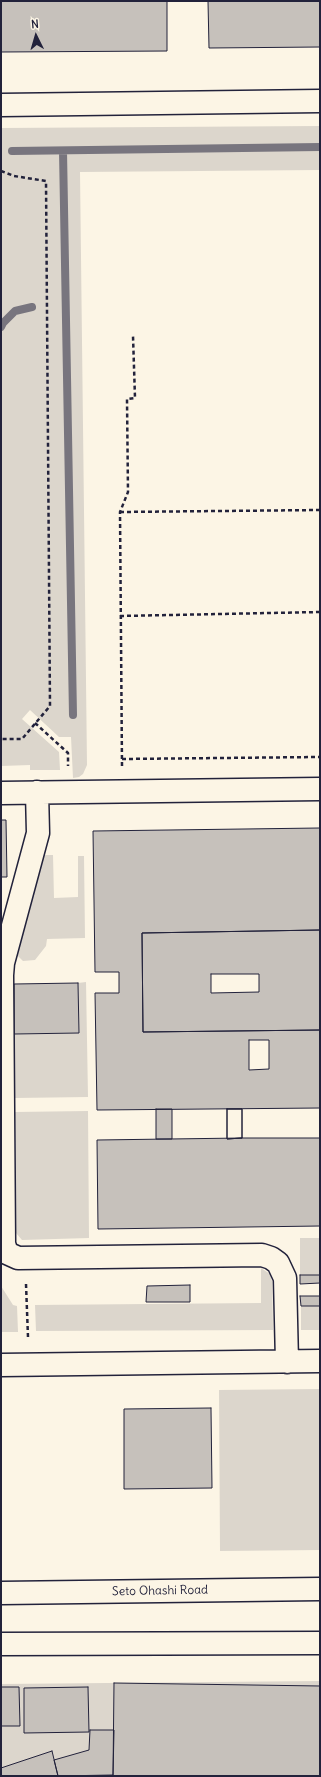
<!DOCTYPE html>
<html>
<head>
<meta charset="utf-8">
<style>
	body { margin:0 }
	#map { position:relative; width:321px; height:1777px; overflow:hidden; background:#fcf5e5; font-family:Delius,sans-serif }
	canvas { display:block }
	.frame { position:absolute; inset:0; border:2px solid #22223b; pointer-events:none }
	.north { position:absolute; left:16px; top:16px; width:40px; height:40px; -webkit-text-stroke:3px #fcf5e5; paint-order:stroke; rotate:355deg; font-size:11px; font-weight:700; line-height:16px; text-align:center; color:#22223b }
	.north::after { content:''; display:block; margin:auto; width:14px; height:18px; background:#22223b; clip-path:polygon(50% 0,100% 100%,50% 72%,0 100%) }
</style>
</head>
<body>
<div id="map">
<canvas width="321" height="1777"></canvas>
<div class="frame"></div>
<div class="north">N</div>
</div>
<script>
const g = document.querySelector('canvas').getContext('2d');
g.lineJoin = 'round';
function fill(path, color) {
  g.fillStyle = color;
  g.fill(path, 'evenodd');
}
function toPath(rows) {
  const path = new Path2D();
  for (const r of rows) {
    path.moveTo(r[0], r[1]);
    for (let i = 2; i < r.length; i += 2) path.lineTo(r[i], r[i + 1]);
  }
  return path;
}
function stroke(path, color, width, dash) {
  g.strokeStyle = color;
  g.lineWidth = width;
  g.lineCap = dash ? 'butt' : 'round';
  g.setLineDash(dash || []);
  g.stroke(path);
}
function drawText(font, color, halo, rows, align = 'center') {
  g.font = font + ' Delius,sans-serif';
  g.lineWidth = 3.5;
  g.setLineDash([]);
  g.textBaseline = 'middle';
  g.strokeStyle = halo;
  g.fillStyle = color;
  for (const [text, x, y, turn = 0] of rows) {
    g.save();
    g.translate(x, y);
    g.rotate((+turn || 0) * Math.PI / 180);
    g.textAlign = isNaN(turn) ? turn : align;
    if (halo) g.strokeText(text, 0, 0);
    g.fillText(text, 0, 0);
    g.restore();
  }
}
fill(toPath([
	[320,126,320,170,80,172,87,765,83,774,79,777,73,778,71,737,59,737,30,710,22,719,59,752,60,770,30,770,30,765,1,766,1,128],
	[44,855,53,855,54,898,78,897,78,856,84,856,85,938,47,939,46,946,35,960,23,961,17,955],
	[86,982,88,1097,15,1098,14,1034,79,1033,78,983],
	[88,1111,89,1238,22,1240,16,1233,15,1112],
	[300,1238,320,1238,320,1275,300,1275],
	[261,1268,270,1274,272,1281,273,1330,36,1331,35,1305,261,1303],
	[1,1286,13,1305,17,1306,18,1332,1,1332],
	[301,1306,320,1306,320,1330,301,1330],
	[320,1389,320,1550,220,1551,219,1390],
	[320,1681,320,1776,1,1776,1,1684]
]), '#dcd6cc');
stroke(toPath([
	[12,151,320,147],
	[63,151,73,715],
	[1,327,3,323,15,311,32,307]
]), '#78757e', 8);
const building = toPath([
	[1,1,167,1,167,51,1,52,1,1],
	[208,1,320,1,320,47,209,48,208,1],
	[1,820,6,820,7,877,1,877,1,820],
	[320,828,320,930,142,933,143,1032,320,1030,320,1108,97,1110,95,993,119,993,119,972,95,972,93,831,320,828],
	[249,1040,269,1040,269,1069,249,1070,249,1040],
	[320,930,320,1030,143,1032,142,933,320,930],
	[211,974,259,974,259,992,211,993,211,974],
	[78,983,79,1033,14,1034,14,984,78,983],
	[156,1109,172,1109,172,1139,156,1139,156,1109],
	[227,1109,242,1109,242,1138,227,1139,227,1109],
	[227,1109,242,1109,242,1138,227,1139,227,1109],
	[242,1138,320,1138,320,1226,98,1229,97,1140,242,1138],
	[300,1275,320,1275,320,1283,300,1284,300,1275],
	[190,1285,190,1302,146,1302,147,1286,190,1285],
	[300,1296,320,1296,320,1306,301,1306,300,1296],
	[211,1408,212,1488,124,1489,124,1409,211,1408],
	[114,1683,320,1686,320,1776,113,1776,114,1683],
	[1,1687,19,1687,20,1726,1,1726,1,1687],
	[88,1687,89,1732,24,1733,24,1688,88,1687],
	[90,1730,114,1730,113,1775,58,1776,54,1760,89,1750,90,1730],
	[52,1751,58,1776,1,1776,1,1768,52,1751]
]);
fill(building, '#c6c1bb');
stroke(building, '#22223b', 1);
const minor = toPath([
	[1,105,320,101],
	[37,792,38,833,3,963,2,975,4,1244,7,1253,18,1258,262,1255,271,1258,278,1263,285,1278,287,1362],
	[1,793,320,789],
	[1,1365,320,1361],
	[1,1593,320,1589],
	[1,1644,320,1643]
]);
stroke(minor, '#22223b', 25);
stroke(toPath([
	[1,171,14,176,46,181,50,706,22,739,1,739],
	[120,512,320,510],
	[120,616,320,612],
	[35,723,68,753,68,766],
	[122,759,320,757],
	[122,766,120,512,128,492,127,399,135,398,133,336],
	[26,1284,28,1337]
]), '#22223b', 2.5, [4, 3]);
stroke(minor, '#fcf5e5', 22);
drawText('12px', '#22223b', '#fcf5e5', [
	["Seto Ohashi Road",160,1591,-1]
]);
</script>
</body>
</html>
